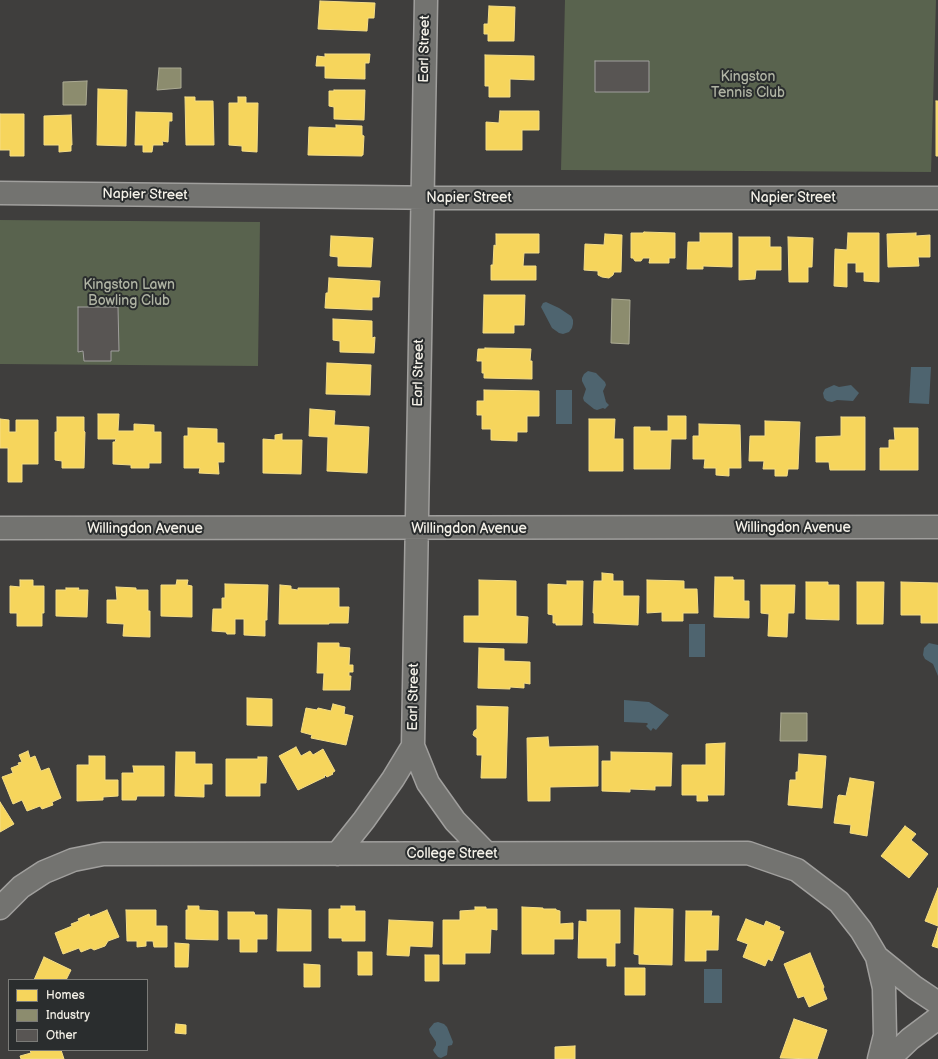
<!DOCTYPE html>
<html>
<head>
<meta charset="utf-8">
<style>
	body { margin:0 }
	#map { position:relative; width:938px; height:1059px; overflow:hidden; background:#3f3e3d; font-family:"Balsamiq Sans",sans-serif }
	canvas { display:block }
	.legend { position:absolute; left:8px; top:979px; width:140px; height:72px; box-sizing:border-box; background:#2a2d2e; border:1px solid #7b7b78; margin:0; padding:5px 7px; list-style:none; font-size:12px; color:#f4f1e8 }
	.legend li { display:flex; align-items:center; gap:8px; height:20px }
	.legend b { width:20px; border:1px solid #7b7b78 }
</style>
</head>
<body>
<div id="map">
<canvas width="938" height="1059"></canvas>
<ul class="legend">
<li><b style="height:11px;background:#f6d55c"></b>Homes</li>
<li><b style="height:11px;background:#8c8c6e"></b>Industry</li>
<li><b style="height:11px;background:#585553"></b>Other</li>
</ul>
</div>
<script>
const g = document.querySelector('canvas').getContext('2d');
g.lineJoin = 'round';
function fill(path, color) {
  g.fillStyle = color;
  g.fill(path, 'evenodd');
}
function toPath(rows) {
  const path = new Path2D();
  for (const r of rows) {
    path.moveTo(r[0], r[1]);
    for (let i = 2; i < r.length; i += 2) path.lineTo(r[i], r[i + 1]);
  }
  return path;
}
function stroke(path, color, width, dash) {
  g.strokeStyle = color;
  g.lineWidth = width;
  g.lineCap = dash ? 'butt' : 'round';
  g.setLineDash(dash || []);
  g.stroke(path);
}
function drawText(font, color, halo, rows, align = 'center') {
  g.font = font + ' "Balsamiq Sans",sans-serif';
  g.lineWidth = 4;
  g.setLineDash([]);
  g.textBaseline = 'middle';
  g.strokeStyle = halo;
  g.fillStyle = color;
  for (const [text, x, y, turn = 0] of rows) {
    g.save();
    g.translate(x, y);
    g.rotate((+turn || 0) * Math.PI / 180);
    g.textAlign = isNaN(turn) ? turn : align;
    if (halo) g.strokeText(text, 0, 0);
    g.fillText(text, 0, 0);
    g.restore();
  }
}
fill(toPath([
	[565,0,936,0,931,172,561,170],
	[0,220,260,222,258,366,0,364]
]), '#59634e');
fill(toPath([
	[546,302,559,308,571,316,573,320,573,324,572,328,569,332,563,334,559,333,552,328,541,307,543,303],
	[911,367,931,367,929,404,909,403],
	[588,371,596,373,605,382,606,385,603,391,606,402,609,405,605,409,603,408,597,410,594,409,584,401,583,398,586,389,582,381,582,378,584,374],
	[834,385,839,387,851,385,859,393,853,401,837,400,832,402,827,401,824,398,823,393,825,389],
	[556,390,572,390,572,424,556,424],
	[689,624,705,624,705,657,689,657],
	[929,643,938,645,938,676,933,664,925,659,923,655,924,648],
	[624,700,649,702,669,715,656,730,653,728,651,731,646,726,648,724,647,723,624,722],
	[704,969,722,969,722,1003,704,1003],
	[438,1022,444,1024,447,1027,453,1042,452,1045,448,1046,447,1055,441,1058,438,1057,434,1052,433,1050,436,1045,436,1042,430,1033,429,1029,434,1023]
]), '#4e646f');
const homes = toPath([
	[320,1,375,3,374,18,368,18,367,31,318,29,320,1],
	[489,6,515,7,514,41,488,41,488,34,484,34,484,24,488,24,489,6],
	[325,54,370,54,369,63,365,63,365,79,325,78,325,66,316,66,317,56,325,57,325,54],
	[485,55,534,56,534,80,510,79,510,97,489,97,489,86,485,86,485,55],
	[98,89,127,90,126,146,97,145,98,89],
	[334,90,365,90,364,120,334,119,334,107,329,106,329,91,334,91,334,90],
	[185,97,195,97,195,101,213,101,214,145,186,145,185,97],
	[238,97,246,97,246,103,258,103,257,152,242,151,242,146,229,145,229,103,238,103,238,97],
	[936,101,938,101,938,156,936,156,936,101],
	[500,111,539,111,539,130,522,130,522,150,486,150,486,122,499,123,500,111],
	[136,112,172,113,172,121,169,121,168,142,162,141,163,145,153,145,152,152,143,152,143,145,135,145,136,112],
	[0,114,24,114,24,156,10,156,10,150,0,150,0,114],
	[71,115,72,145,71,145,71,151,59,152,59,145,44,145,44,116,71,115],
	[336,125,362,126,362,135,364,136,363,155,362,155,362,156,308,155,309,127,336,128,336,125],
	[644,232,675,233,675,258,669,258,669,263,649,263,650,258,643,258,641,261,635,261,633,258,631,258,631,233,643,233,644,232],
	[700,233,732,233,732,267,703,266,703,269,687,269,688,242,700,242,700,233],
	[848,233,879,233,879,282,864,281,864,272,856,272,856,263,847,263,847,287,834,286,835,249,847,250,848,233],
	[916,233,916,236,930,235,930,257,918,257,919,266,888,267,887,234,916,233],
	[496,234,539,234,539,253,524,253,523,266,536,266,536,280,491,280,491,265,493,265,494,245,496,246,496,234],
	[605,234,622,235,621,272,614,272,613,275,609,278,602,277,598,275,598,271,584,270,585,244,604,245,605,234],
	[331,236,373,238,371,267,338,266,338,257,330,256,331,236],
	[739,237,770,237,770,247,781,247,781,270,756,270,755,279,739,280,739,237],
	[788,237,813,238,812,267,808,267,808,282,789,282,788,237],
	[329,278,380,281,379,297,372,297,372,310,325,308,326,293,328,293,329,278],
	[484,295,525,295,524,325,514,325,514,333,483,333,484,295],
	[333,319,372,321,372,338,375,337,374,353,340,352,340,341,333,340,333,319],
	[485,348,531,349,530,361,532,361,532,379,484,378,484,373,482,373,482,361,477,361,478,349,485,349,485,348],
	[327,363,371,365,370,395,326,394,327,363],
	[484,390,539,391,539,416,527,416,527,432,517,432,517,441,491,440,491,429,482,429,482,415,477,415,477,401,484,401,484,390],
	[310,409,335,411,334,425,369,427,367,473,327,471,328,437,309,436,310,409],
	[98,414,119,414,118,431,134,431,134,424,154,425,154,432,161,432,161,463,149,463,149,468,131,468,131,465,113,464,113,442,115,442,116,439,98,439,98,414],
	[668,416,686,416,686,439,671,439,670,469,634,469,634,427,650,427,650,431,668,431,668,416],
	[57,417,84,417,84,431,85,432,84,468,62,468,62,461,55,460,55,432,57,432,57,417],
	[841,417,865,417,865,470,830,470,829,462,816,462,816,437,841,436,841,417],
	[0,419,9,420,9,432,16,432,16,420,38,420,38,464,22,464,22,482,8,482,8,448,0,448,0,419],
	[589,419,615,419,614,439,623,439,623,471,589,471,589,419],
	[765,421,800,422,798,469,788,469,787,476,775,476,775,469,763,469,764,461,749,461,750,436,765,436,765,421],
	[699,424,740,425,741,468,729,468,729,476,716,475,716,468,704,468,705,459,693,459,693,436,699,436,699,424],
	[188,428,217,429,217,443,224,443,224,462,218,462,219,474,199,473,200,468,184,468,184,436,188,436,188,428],
	[894,428,918,428,918,470,880,470,880,448,889,448,889,440,895,440,894,428],
	[282,434,282,440,302,440,301,474,263,473,263,439,275,440,275,435,282,434],
	[602,573,613,574,613,581,623,581,623,596,639,596,638,625,594,623,594,613,593,613,594,581,602,581,602,573],
	[715,577,733,577,733,580,744,580,744,601,749,601,749,618,714,617,715,577],
	[20,580,33,580,33,586,44,586,44,613,42,613,42,626,17,626,17,613,10,613,10,586,20,587,20,580],
	[177,580,188,580,187,585,192,586,192,617,161,616,161,585,176,585,177,580],
	[479,580,516,581,516,616,528,617,527,643,464,642,464,616,479,616,479,580],
	[647,580,684,581,684,589,697,589,698,613,683,613,683,621,662,621,662,612,647,613,647,580],
	[567,581,583,581,582,625,556,625,556,623,553,623,553,615,548,614,548,584,567,585,567,581],
	[806,582,828,582,828,585,839,585,839,620,806,619,806,582],
	[857,582,884,582,883,624,857,624,857,582],
	[901,582,938,583,938,623,921,623,921,615,901,615,901,582],
	[225,584,268,585,267,614,267,620,265,620,265,636,244,635,244,619,235,619,235,634,227,634,226,632,212,631,213,609,222,609,222,598,225,598,225,584],
	[280,585,291,586,291,589,298,590,298,588,339,588,339,607,349,607,348,623,329,623,329,624,279,624,280,585],
	[761,585,795,585,794,613,788,613,787,637,768,636,769,614,761,613,761,585],
	[116,587,136,588,136,590,148,590,148,611,150,611,150,637,123,636,124,624,107,623,107,600,117,600,116,587],
	[66,588,79,588,78,590,88,590,87,617,56,616,56,590,66,590,66,588],
	[318,643,339,643,339,647,350,648,349,665,353,665,353,672,349,672,349,676,351,676,350,690,323,690,324,673,317,673,318,643],
	[479,648,504,649,504,661,530,662,530,684,524,683,524,688,510,687,510,689,478,688,479,648],
	[247,698,272,699,272,726,247,725,247,698],
	[333,704,345,707,344,714,353,716,346,745,311,738,312,735,301,732,306,708,317,710,318,708,331,711,333,704],
	[477,706,508,707,506,778,481,778,482,755,477,755,477,738,473,735,474,731,477,729,477,706],
	[548,737,549,747,598,746,598,786,550,787,550,801,528,801,527,738,548,737],
	[725,743,724,795,707,795,708,801,697,801,697,795,682,795,682,765,706,765,706,744,725,743],
	[296,747,301,756,310,751,313,755,323,749,335,771,332,773,333,774,327,777,325,775,324,776,325,777,298,790,279,756,296,747],
	[28,751,30,758,35,756,41,771,49,768,61,798,52,802,53,805,42,809,40,806,27,811,22,800,13,804,2,777,13,773,11,768,19,765,18,763,22,762,19,755,28,751],
	[176,752,195,752,195,764,212,764,212,784,204,784,204,797,175,796,176,752],
	[611,752,672,753,671,786,655,786,655,790,630,789,630,792,602,791,602,761,611,761,611,752],
	[799,754,826,756,822,808,788,805,790,780,796,780,796,772,798,772,799,754],
	[89,756,105,756,105,780,118,780,118,796,103,797,103,800,77,801,77,765,89,765,89,756],
	[258,757,267,757,266,783,260,783,260,796,226,796,226,759,258,759,258,757],
	[133,766,164,766,164,796,137,796,136,800,122,800,122,773,134,773,133,766],
	[850,778,874,782,867,836,850,833,851,825,834,823,838,796,839,795,846,796,850,778],
	[0,802,14,824,0,832,0,802],
	[905,826,916,834,911,840,928,854,909,878,881,856,905,826],
	[938,888,938,926,925,921,938,888],
	[188,906,199,906,199,910,218,911,218,940,186,939,186,910,188,910,188,906],
	[341,906,355,906,355,911,365,911,365,941,342,941,342,938,329,938,329,909,341,909,341,906],
	[475,907,486,907,486,909,497,909,497,930,491,929,490,953,465,953,465,964,443,964,443,920,460,920,460,911,475,910,475,907],
	[522,907,543,908,543,909,556,909,556,910,560,911,560,924,573,923,573,939,554,939,554,954,522,954,522,907],
	[635,908,673,909,672,965,639,964,639,955,634,954,635,908],
	[278,909,311,910,311,951,277,951,278,909],
	[107,910,119,937,108,941,105,946,94,950,91,948,81,952,79,948,63,954,55,933,72,926,71,924,79,921,78,919,89,914,90,917,107,910],
	[126,910,156,910,156,926,167,926,167,947,154,947,153,941,146,941,146,946,137,947,137,941,127,941,126,910],
	[587,910,620,910,620,943,615,943,615,966,607,966,607,958,578,958,579,921,587,922,587,910],
	[686,911,712,911,711,916,719,916,718,950,706,950,706,961,685,961,686,911],
	[228,912,254,912,255,915,267,915,267,939,257,939,257,952,240,952,240,939,228,939,228,912],
	[746,919,764,926,766,921,780,927,779,930,784,932,772,961,768,959,765,966,743,957,748,944,737,940,746,919],
	[389,920,433,922,432,947,410,946,409,956,387,955,389,920],
	[938,928,938,948,932,946,938,928],
	[175,943,189,944,188,967,175,967,175,943],
	[358,952,372,952,372,975,358,975,358,952],
	[810,953,824,987,823,989,827,999,809,1007,804,996,798,998,784,964,810,953],
	[425,955,439,955,439,981,425,981,425,955],
	[44,957,71,970,66,980,34,980,44,957],
	[304,964,320,965,320,987,304,987,304,964],
	[625,968,645,968,645,995,625,995,625,968],
	[794,1019,827,1030,817,1059,780,1058,794,1019],
	[176,1024,186,1025,186,1034,175,1033,176,1024],
	[575,1046,575,1059,555,1059,555,1047,575,1046],
	[30,1050,61,1050,64,1059,21,1059,20,1056,31,1053,30,1050]
]);
fill(homes, '#f6d55c');
stroke(homes, '#f5dd86', 1);
const industry = toPath([
	[159,68,181,68,181,88,157,90,159,68],
	[87,81,86,105,63,105,63,82,87,81],
	[612,299,630,300,629,344,611,343,612,299],
	[781,713,807,713,807,741,780,741,781,713]
]);
fill(industry, '#8c8c6e');
stroke(industry, '#abaa93', 1);
const building = toPath([
	[595,61,649,61,649,92,595,92,595,61],
	[78,307,118,307,119,351,111,351,111,361,84,361,83,351,78,352,78,307]
]);
fill(building, '#585553');
stroke(building, '#a09f9d', 1);
const minor = toPath([
	[426,0,413,746,428,783,455,821,486,853],
	[0,193,450,198,938,198],
	[0,528,938,527],
	[337,854,364,820,393,779,413,746],
	[0,908,21,887,44,872,73,860,103,854,748,853,797,870,839,902,861,930,877,957,884,988,885,1035,879,1059],
	[877,957,914,987,938,1003],
	[889,1059,910,1039,938,1018]
]);
stroke(minor, '#a09f9d', 25);
stroke(minor, '#737370', 22);
drawText('14px', '#f4f1e8', '#2a2d2e', [
	["Earl Street",425,49,-89],
	["Napier Street",145,195,1],
	["Napier Street",469,198],
	["Napier Street",793,198],
	["Earl Street",419,373,-89],
	["Willingdon Avenue",793,528],
	["Willingdon Avenue",145,529],
	["Willingdon Avenue",469,529],
	["Earl Street",414,697,-89],
	["College Street",452,854]
]);
drawText('14px', '#b0b4a4', '#2a2d2e', [
	["Kingston",748,77],
	["Tennis Club",748,93],
	["Kingston Lawn",129,285],
	["Bowling Club",129,301]
]);
</script>
</body>
</html>
